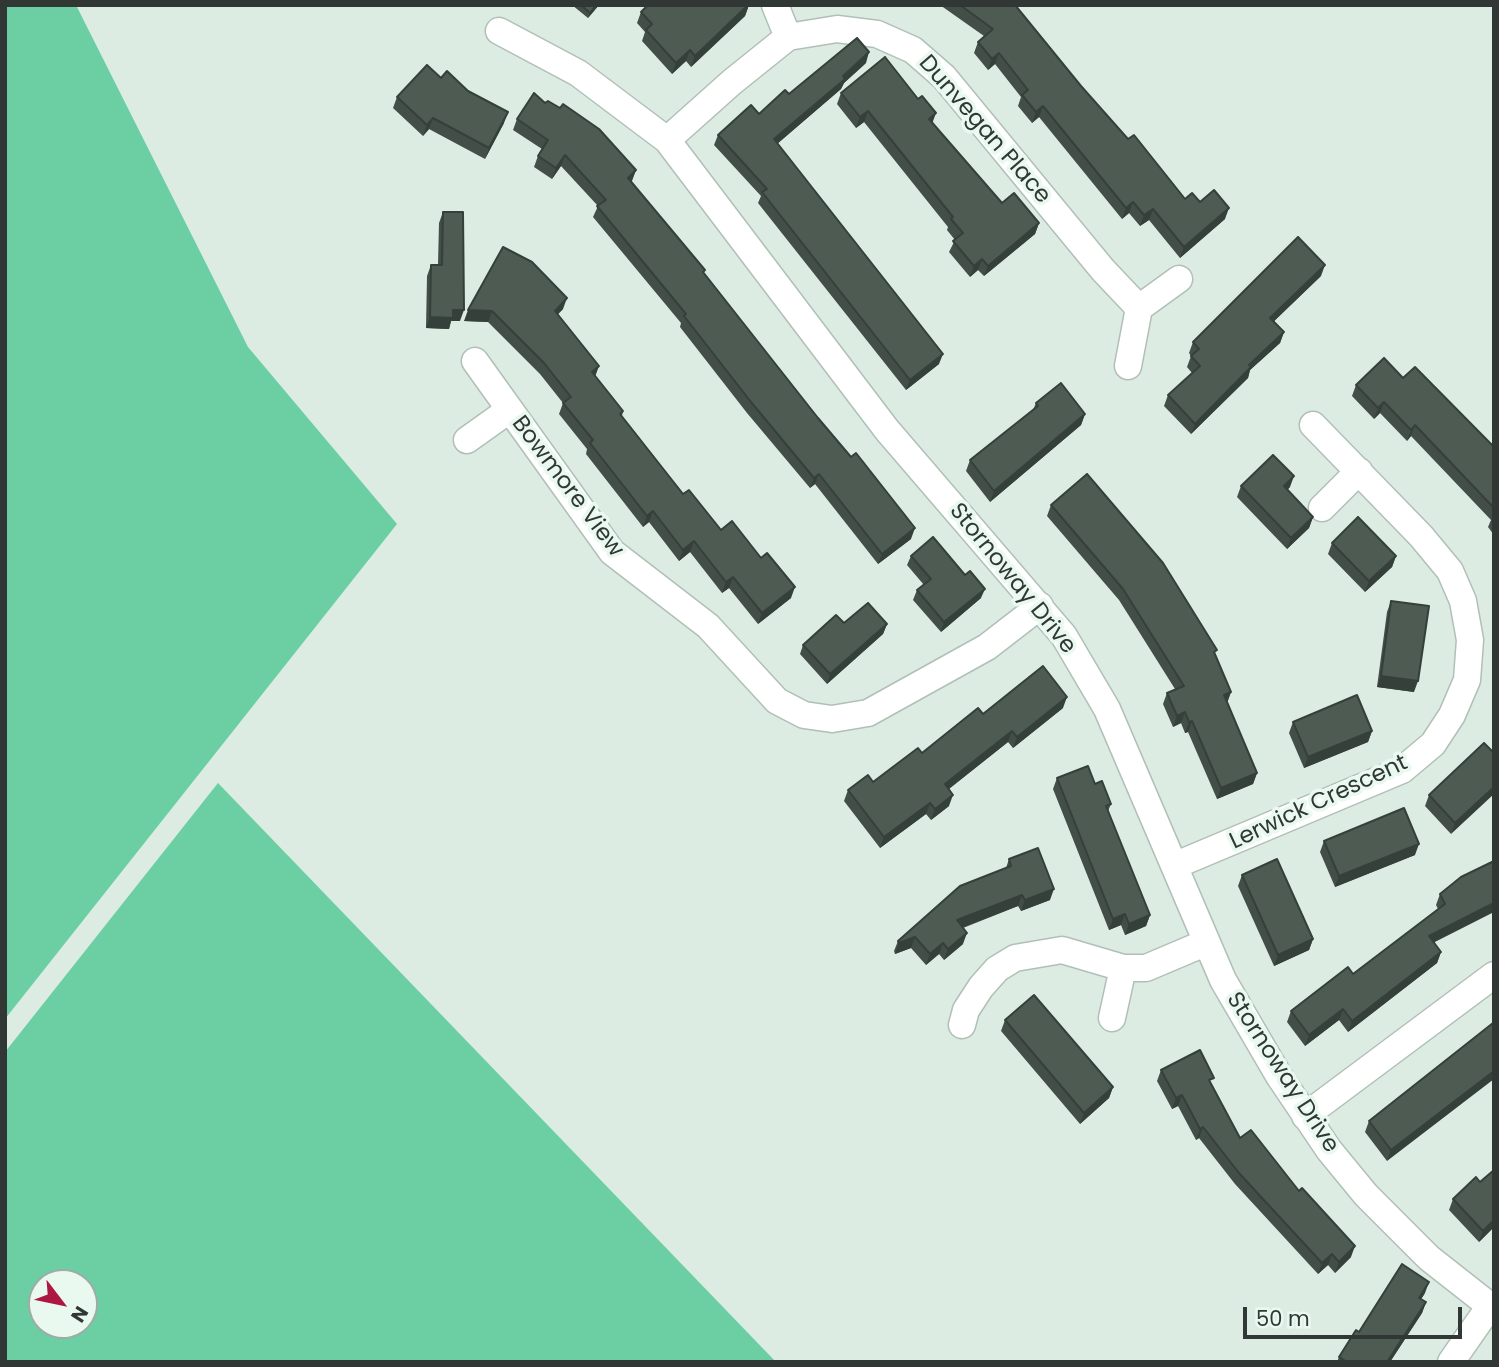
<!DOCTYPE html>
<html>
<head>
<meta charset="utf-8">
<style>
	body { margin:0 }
	#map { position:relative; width:1499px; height:1367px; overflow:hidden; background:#dcece3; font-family:Poppins,sans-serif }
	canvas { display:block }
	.frame { position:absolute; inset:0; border:7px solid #313734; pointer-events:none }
	.north { position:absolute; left:28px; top:1269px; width:70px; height:70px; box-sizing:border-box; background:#e9f9f0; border:2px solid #9faba5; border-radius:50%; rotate:122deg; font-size:19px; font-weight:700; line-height:28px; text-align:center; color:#313734 }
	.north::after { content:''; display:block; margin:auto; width:24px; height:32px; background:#ac1841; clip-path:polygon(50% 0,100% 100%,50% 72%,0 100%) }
	.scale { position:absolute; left:1243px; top:1307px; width:219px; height:32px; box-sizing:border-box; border:4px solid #313734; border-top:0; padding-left:9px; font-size:21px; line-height:24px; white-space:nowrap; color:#313734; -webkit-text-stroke:5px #e9f9f0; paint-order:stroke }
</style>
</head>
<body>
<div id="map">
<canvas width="1499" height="1367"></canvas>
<div class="frame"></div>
<div class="north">N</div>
<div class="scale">50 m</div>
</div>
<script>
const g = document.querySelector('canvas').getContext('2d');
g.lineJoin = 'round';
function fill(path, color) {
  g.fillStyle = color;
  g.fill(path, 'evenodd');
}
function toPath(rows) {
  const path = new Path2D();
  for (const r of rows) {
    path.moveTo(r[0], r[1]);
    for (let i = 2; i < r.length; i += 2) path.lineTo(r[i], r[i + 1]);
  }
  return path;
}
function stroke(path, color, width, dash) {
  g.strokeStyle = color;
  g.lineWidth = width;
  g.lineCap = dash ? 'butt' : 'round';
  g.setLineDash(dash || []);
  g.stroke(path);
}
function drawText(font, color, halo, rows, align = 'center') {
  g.font = font + ' Poppins,sans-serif';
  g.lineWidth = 7;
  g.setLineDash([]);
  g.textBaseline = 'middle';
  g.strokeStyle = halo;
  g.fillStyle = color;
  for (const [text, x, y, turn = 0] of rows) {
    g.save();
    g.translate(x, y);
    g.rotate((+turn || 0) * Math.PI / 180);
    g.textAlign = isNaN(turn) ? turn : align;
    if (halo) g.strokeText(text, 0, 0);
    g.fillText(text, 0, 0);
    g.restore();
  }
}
fill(toPath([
	[5,5,76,5,248,347,397,524,5,1019],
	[218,783,776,1362,5,1362,5,1052],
	[42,1283,84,1283,84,1325,42,1325]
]), '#6bcfa3');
const minor = toPath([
	[775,5,788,37],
	[499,31,578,73,667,140,887,430,1064,636,1107,709,1223,980,1279,1076,1329,1150,1366,1195,1429,1258,1494,1309],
	[667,140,732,82,788,37,837,29,877,34,913,50,944,77,1103,270,1139,308,1179,279],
	[475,361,612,552,708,626,777,701,804,715,832,719,868,713,987,647,1040,606],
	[1128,366,1139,308],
	[467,440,509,410],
	[1322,508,1359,471],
	[1176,865,1402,770,1433,744,1452,715,1467,680,1470,640,1463,601,1450,571,1421,536,1313,425],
	[1112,1018,1123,968],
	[962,1025,966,1010,981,987,997,969,1015,958,1062,950,1123,968,1146,968,1205,943],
	[1305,1116,1494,975],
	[1451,1362,1490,1306]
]);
stroke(minor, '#b0c0b7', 29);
stroke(minor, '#fff', 26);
fill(toPath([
	[572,5,599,5,588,18],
	[749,5,745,16,691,67,686,61,672,74,642,41,645,32,637,23,641,12],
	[940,5,1015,5,1081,86,1128,139,1185,199,1200,202,1225,219,1180,258,1149,220,1140,226,1129,213,1122,219,1039,117,1032,123,1018,106,1021,97,995,64,988,70,974,53,978,42,984,36],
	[866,63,844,83,841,89,777,144,939,364,906,390,758,203,761,196,714,145,718,135,759,114,789,94],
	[441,78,504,123,485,159,429,129,423,136,393,108,397,97],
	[841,93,932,123,1002,203,1039,223,1035,234,984,276,978,270,970,277,949,252,955,240,947,230,948,227,864,122,856,128,837,104],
	[545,103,636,170,631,182,911,539,878,564,815,484,810,488,747,413,680,327,681,323,593,217,598,206,561,166,552,179,534,167,538,156,542,149,513,130,517,119],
	[443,212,460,321,451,321,449,329,426,328,427,276,431,265,438,265,439,223],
	[532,262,563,309,558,314,595,376,623,411,622,416,683,494,791,598,758,624,729,588,722,593,690,552,679,561,649,522,643,527,586,454,587,449,559,414,563,403,540,374,488,322,464,321],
	[1321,276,1274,321,1284,332,1280,343,1250,370,1248,378,1191,434,1164,406,1168,395,1192,373,1187,367,1191,356,1189,353,1193,342],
	[1403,378,1494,447,1494,535,1488,527,1491,520,1411,436,1407,441,1380,413,1374,419,1352,396,1356,385],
	[1036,403,1085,414,1081,425,990,502,966,471,970,460,1033,410],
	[1241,486,1290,487,1287,490,1313,517,1309,528,1287,549,1237,497],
	[1051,505,1215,655,1231,692,1227,703,1257,773,1253,784,1217,799,1188,732,1185,733,1181,723,1173,727,1163,704,1167,693,1175,689,1119,600,1047,516],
	[1332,543,1396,556,1392,567,1365,592,1328,554],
	[911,556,965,575,981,598,941,632,913,600,917,590,924,585,907,565],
	[1391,601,1414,692,1377,687,1387,612],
	[844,623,887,624,883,634,827,684,800,654,803,645],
	[1063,708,1013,748,1008,742,949,789,949,806,931,820,926,814,880,848,844,801,848,790,873,782,922,753,983,714],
	[1293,722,1372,731,1368,742,1304,768,1289,733],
	[1494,753,1451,834,1425,806,1429,795],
	[1057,778,1095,784,1111,804,1108,811,1150,915,1146,926,1125,935,1121,925,1109,930,1053,789],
	[1324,841,1415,855,1335,887,1320,852],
	[1009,859,1050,900,1021,911,1018,906,963,928,963,944,944,960,939,954,926,965,911,948,895,954,894,951,898,941,1006,868],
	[1242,875,1313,939,1309,950,1274,966,1238,886],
	[1461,877,1434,942,1441,952,1437,963,1348,1032,1339,1020,1305,1046,1287,1022,1291,1011,1353,974,1438,909,1436,905,1440,894],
	[1005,1020,1113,1087,1109,1098,1080,1124,1001,1031],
	[1493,1023,1387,1161,1365,1132,1369,1121],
	[1161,1070,1212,1085,1240,1138,1351,1257,1335,1273,1328,1265,1318,1274,1235,1184,1199,1138,1196,1140,1178,1106,1172,1109,1157,1081],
	[1480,1182,1494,1227,1479,1242,1449,1210,1453,1199],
	[1425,1293,1421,1299,1426,1302,1422,1313,1390,1362,1337,1362,1339,1357,1359,1332]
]), '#424e47');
fill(toPath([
	[596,5,599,5,588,18,590,13],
	[749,5,745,16,691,67,695,56],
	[690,50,686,61,672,74,676,63],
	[869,52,866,63,844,83,841,89,770,150,774,139],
	[999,53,995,64,988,70,992,59],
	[1043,106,1039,117,1032,123,1036,112],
	[868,111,864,122,856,128,860,117],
	[508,112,504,123,485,159,489,148],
	[936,113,932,124,929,119],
	[433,118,429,129,423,136,427,125],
	[565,155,561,166,552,179,556,168],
	[636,170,632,181,624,189,628,178],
	[1133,202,1129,213,1122,219,1126,208],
	[1229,208,1225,219,1180,258,1184,247],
	[1153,209,1149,220,1140,226,1144,215],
	[1039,223,1035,234,984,276,988,266],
	[982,259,978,270,970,277,974,266],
	[1325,265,1321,276,1266,329,1270,318],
	[567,298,563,309,551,321,555,311],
	[453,310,464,310,460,321,451,321,449,329,426,328,430,317],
	[468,310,492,311,488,322,464,321],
	[1284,332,1280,343,1250,370,1248,378,1191,434,1195,424,1249,365],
	[943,354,939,364,906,390,910,380],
	[599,366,595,377,592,372],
	[1384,402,1380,413,1374,419,1378,408],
	[1085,414,1081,425,990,502,994,491],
	[1415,425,1411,436,1407,441,1411,430],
	[819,474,815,484,810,488,814,478],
	[1294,476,1290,487,1280,497,1284,486],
	[653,511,649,522,643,527,647,516],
	[1313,517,1309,528,1287,549,1291,538],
	[915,528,911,539,878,564,882,554],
	[694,541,690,552,679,561,683,550],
	[1396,556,1392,567,1365,592,1369,581],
	[733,577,729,588,722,593,726,582],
	[795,587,791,598,758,624,762,613],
	[985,589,981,598,941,632,944,622],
	[887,624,883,634,827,684,830,674],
	[1381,676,1418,681,1414,692,1377,687],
	[1231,692,1227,703,1224,695],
	[1067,697,1063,708,1013,748,1017,737],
	[1185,712,1181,723,1173,727,1177,716],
	[1192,721,1188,732,1185,733,1189,722],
	[1012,731,1008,742,941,795,945,784],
	[1372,731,1368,742,1304,768,1308,757],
	[1257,773,1253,784,1217,799,1221,788],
	[1494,787,1494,794,1451,834,1455,823],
	[953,795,949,806,931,820,935,809],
	[930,803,926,814,880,848,884,837],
	[1419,844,1415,855,1335,887,1339,876],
	[1054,889,1050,900,1021,911,1025,900],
	[1022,895,1018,906,953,931,957,920],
	[1494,903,1494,912,1425,947,1429,936],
	[1125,914,1121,925,1109,930,1113,919],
	[1150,915,1146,926,1125,935,1129,924],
	[967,933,963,944,944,960,948,949],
	[915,937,911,948,895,954,899,943],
	[1313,939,1309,950,1274,966,1278,955],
	[943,943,939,954,926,965,930,954],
	[1441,952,1437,963,1348,1032,1352,1021],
	[1343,1009,1339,1020,1305,1046,1309,1035],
	[1494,1071,1494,1079,1387,1161,1391,1150],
	[1113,1087,1109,1098,1080,1124,1084,1113],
	[1182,1095,1178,1106,1172,1109,1176,1098],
	[1203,1127,1199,1138,1196,1140,1200,1129],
	[1494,1220,1494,1227,1479,1242,1483,1231],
	[1355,1246,1351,1257,1335,1273,1339,1262],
	[1332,1254,1328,1265,1318,1274,1322,1263],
	[1429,1282,1425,1293,1415,1309,1419,1298],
	[1426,1302,1422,1313,1390,1362,1387,1362]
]), '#36403a');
const building = toPath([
	[581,5,596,5,590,13,581,5],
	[648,5,748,5,695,56,690,50,676,63,646,30,652,24,641,12,648,5],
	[960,5,1015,5,1081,86,1128,139,1134,135,1185,199,1192,193,1200,202,1214,190,1229,208,1184,247,1153,209,1144,215,1133,202,1126,208,1043,106,1036,112,1022,95,1028,90,999,53,992,59,978,42,993,29,960,5],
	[857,38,869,52,843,76,845,79,774,139,943,354,910,380,762,192,767,189,718,135,751,105,759,114,785,90,789,94,857,38],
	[885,57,918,99,922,96,936,113,929,119,1002,203,1014,193,1039,223,988,266,982,259,974,266,953,241,963,233,951,219,953,217,868,111,860,117,841,93,885,57],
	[427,65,441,78,447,71,468,91,508,112,489,148,433,118,427,125,397,97,427,65],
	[534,93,545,103,548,101,560,108,563,104,599,129,636,170,628,178,705,270,703,272,818,418,851,457,856,453,915,528,882,554,819,474,814,478,751,402,684,316,686,314,597,206,606,200,565,155,556,168,538,156,548,140,517,119,534,93],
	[443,212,463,212,464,310,453,310,453,318,430,317,431,265,442,265,443,212],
	[1298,237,1325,265,1270,318,1284,332,1249,365,1251,367,1195,424,1168,395,1200,366,1191,356,1199,349,1193,342,1298,237],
	[503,247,532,262,567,298,555,311,599,366,592,372,623,411,620,414,683,494,689,490,721,530,732,521,761,558,767,553,795,587,762,613,733,577,726,582,694,541,683,550,653,511,647,516,590,443,593,440,563,403,571,397,544,363,492,311,468,310,503,247],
	[1384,358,1403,378,1415,367,1494,447,1494,508,1415,425,1411,430,1384,402,1378,408,1356,385,1384,358],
	[1061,383,1085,414,994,491,970,460,1038,406,1036,403,1061,383],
	[1273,455,1294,476,1284,486,1313,517,1291,538,1241,486,1273,455],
	[1087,474,1163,563,1217,650,1214,652,1231,692,1224,695,1257,773,1221,788,1192,721,1189,722,1185,712,1177,716,1167,693,1184,686,1123,589,1051,505,1087,474],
	[1358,517,1396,556,1369,581,1332,543,1358,517],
	[933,537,965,575,970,571,985,589,944,622,917,590,931,579,911,556,933,537],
	[1391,601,1429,606,1418,681,1381,676,1391,601],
	[868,603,887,624,830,674,803,645,836,615,844,623,868,603],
	[1043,666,1067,697,1017,737,1012,731,945,784,953,795,935,809,930,803,884,837,848,790,868,775,873,782,918,748,922,753,978,708,983,714,1043,666],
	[1357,695,1372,731,1308,757,1293,722,1357,695],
	[1484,743,1494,753,1494,787,1455,823,1429,795,1484,743],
	[1088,766,1095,784,1102,781,1111,804,1106,806,1150,915,1129,924,1125,914,1113,919,1057,778,1088,766],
	[1404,808,1419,844,1339,876,1324,841,1404,808],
	[1038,848,1054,889,1025,900,1022,895,957,920,967,933,948,949,943,943,930,954,915,937,899,943,898,941,960,886,1011,866,1009,859,1038,848],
	[1277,859,1313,939,1278,955,1242,875,1277,859],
	[1494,861,1494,903,1429,936,1441,952,1352,1021,1343,1009,1309,1035,1291,1011,1348,967,1353,974,1445,904,1440,894,1461,877,1494,861],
	[1034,995,1113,1087,1084,1113,1005,1020,1034,995],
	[1493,1023,1494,1071,1391,1150,1369,1121,1493,1023],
	[1200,1050,1214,1078,1209,1080,1240,1138,1251,1130,1299,1191,1302,1188,1355,1246,1339,1262,1332,1254,1322,1263,1239,1173,1203,1127,1200,1129,1182,1095,1176,1098,1161,1070,1200,1050],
	[1494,1170,1494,1220,1483,1231,1453,1199,1476,1177,1480,1182,1494,1170],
	[1402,1264,1429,1282,1419,1298,1426,1302,1387,1362,1343,1362,1344,1360,1339,1357,1356,1330,1359,1332,1402,1264]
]);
fill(building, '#4d5b53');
stroke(building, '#36403a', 2);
drawText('23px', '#313734', '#e9f9f0', [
	["Dunvegan Place",984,130,49],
	["Bowmore View",567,487,53],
	["Stornoway Drive",1012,579,51],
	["Lerwick Crescent",1319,803,-25],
	["Stornoway Drive",1282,1073,57]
]);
</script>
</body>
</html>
